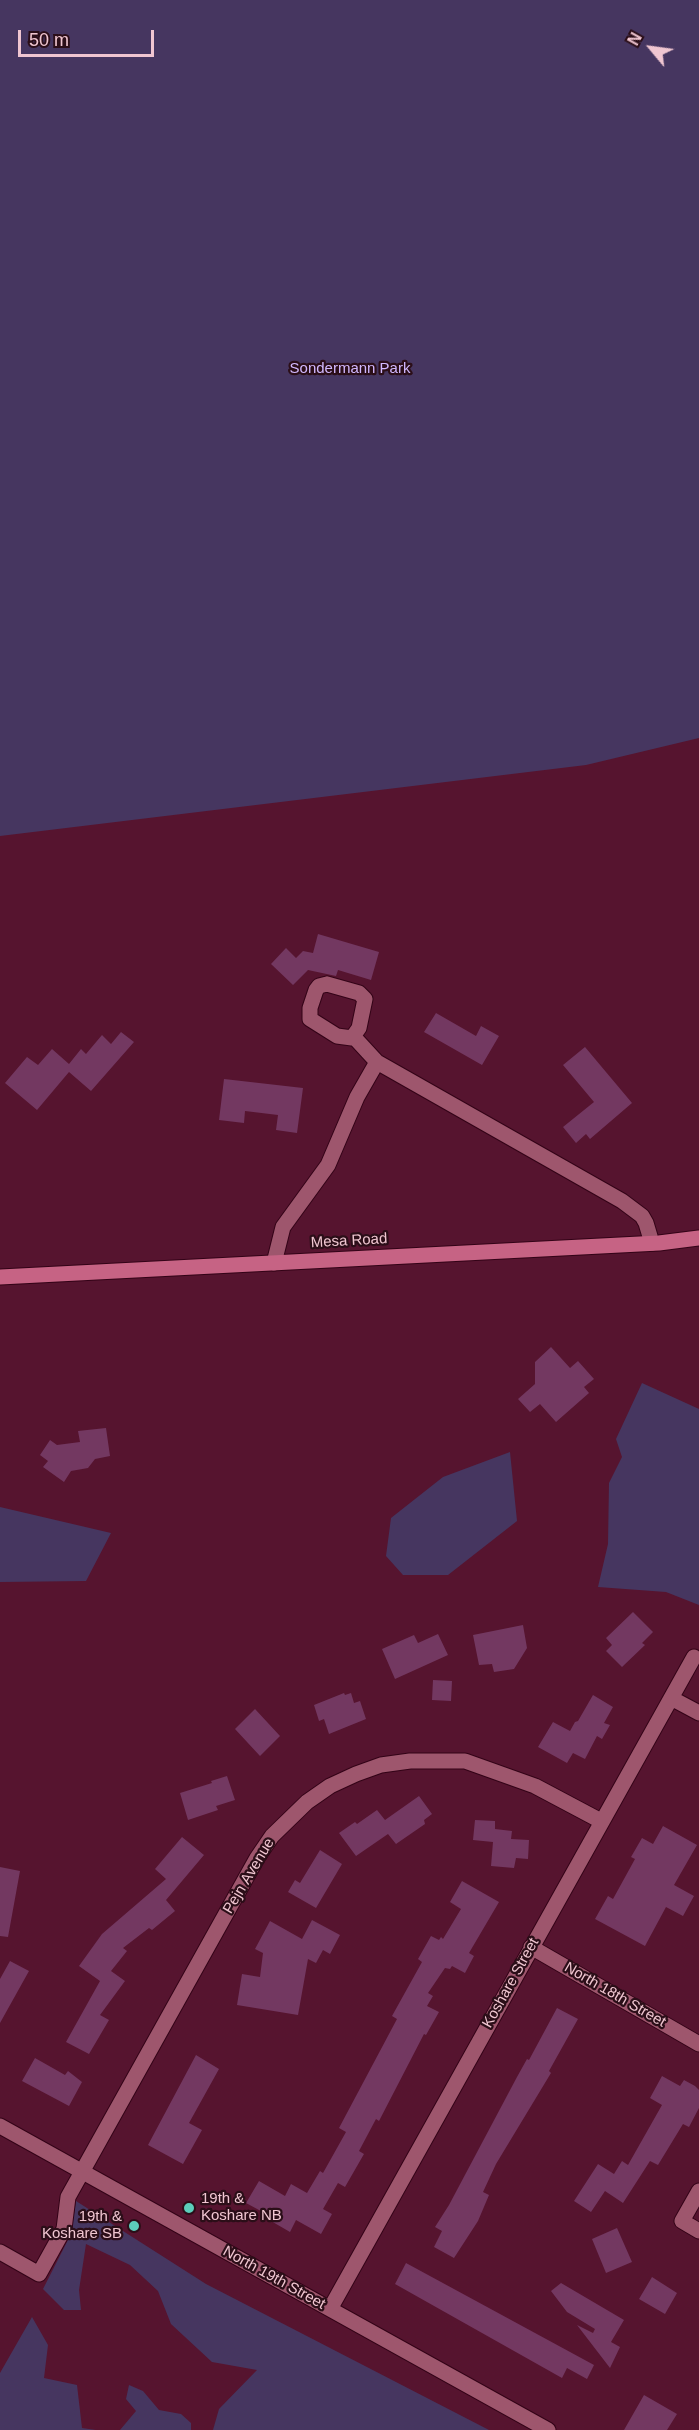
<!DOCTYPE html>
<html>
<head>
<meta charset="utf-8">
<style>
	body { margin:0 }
	#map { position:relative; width:699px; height:2430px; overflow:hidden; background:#56142f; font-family:Helvetica,sans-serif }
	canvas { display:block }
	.north { position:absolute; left:621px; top:18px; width:60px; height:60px; -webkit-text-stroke:4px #2b0e18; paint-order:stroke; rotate:299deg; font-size:16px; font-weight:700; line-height:24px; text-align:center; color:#f0c6d1 }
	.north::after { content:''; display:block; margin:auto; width:21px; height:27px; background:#f0c6d1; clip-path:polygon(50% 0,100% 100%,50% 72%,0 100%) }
	.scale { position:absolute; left:18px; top:30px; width:136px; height:27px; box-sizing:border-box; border:3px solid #f0c6d1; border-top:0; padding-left:8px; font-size:18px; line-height:21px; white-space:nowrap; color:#f0c6d1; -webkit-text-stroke:4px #2b0e18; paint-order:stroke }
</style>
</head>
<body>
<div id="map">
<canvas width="699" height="2430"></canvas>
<div class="north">N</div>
<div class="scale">50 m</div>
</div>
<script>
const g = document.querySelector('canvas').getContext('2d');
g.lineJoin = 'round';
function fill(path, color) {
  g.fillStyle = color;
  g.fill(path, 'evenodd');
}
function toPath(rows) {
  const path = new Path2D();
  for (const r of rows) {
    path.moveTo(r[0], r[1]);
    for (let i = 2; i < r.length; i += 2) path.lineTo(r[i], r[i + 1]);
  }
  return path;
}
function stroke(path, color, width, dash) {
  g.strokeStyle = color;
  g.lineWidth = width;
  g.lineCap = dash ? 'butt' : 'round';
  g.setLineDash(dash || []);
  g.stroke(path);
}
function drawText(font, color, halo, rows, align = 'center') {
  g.font = font + ' Helvetica,sans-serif';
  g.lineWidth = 4.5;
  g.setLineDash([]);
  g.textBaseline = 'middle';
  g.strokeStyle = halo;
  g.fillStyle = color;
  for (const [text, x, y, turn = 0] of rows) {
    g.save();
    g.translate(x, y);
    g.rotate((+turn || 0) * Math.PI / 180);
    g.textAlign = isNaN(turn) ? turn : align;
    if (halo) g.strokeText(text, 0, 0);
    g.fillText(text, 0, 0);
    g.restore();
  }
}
fill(toPath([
	[0,0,699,0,699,738,586,765,0,836],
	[642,1383,699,1409,699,1605,666,1592,598,1587,608,1544,609,1483,622,1457,616,1439],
	[510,1452,517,1521,448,1575,403,1575,386,1556,391,1518,443,1477],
	[0,1507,111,1533,86,1581,0,1582],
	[76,2201,206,2284,489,2430,213,2430,219,2409,257,2370,212,2362,171,2324,158,2291,130,2265,86,2244,79,2290,81,2310,64,2310,43,2289,71,2234],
	[32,2317,48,2345,44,2378,77,2385,82,2428,96,2430,0,2430,0,2373],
	[129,2385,143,2391,159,2410,181,2414,191,2423,191,2430,120,2430,136,2411,126,2399]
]), '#463660');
fill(toPath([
	[318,934,379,952,371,980,338,970,336,976,308,970,293,985,271,964,286,948,296,958,303,951,313,953],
	[436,1013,476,1036,481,1026,499,1036,482,1065,424,1032],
	[121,1032,134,1042,91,1091,69,1072,37,1110,5,1083,27,1057,38,1065,52,1049,69,1064,81,1049,86,1054,102,1035,111,1044],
	[585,1047,632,1103,590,1139,586,1134,576,1143,563,1127,594,1102,563,1065],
	[224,1079,303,1088,297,1133,276,1130,278,1115,245,1111,244,1123,219,1120],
	[551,1347,570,1368,578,1361,594,1379,584,1387,589,1393,556,1422,540,1404,530,1412,518,1399,535,1384,535,1362],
	[106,1428,110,1456,95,1459,88,1468,71,1471,64,1482,43,1467,48,1461,40,1455,50,1440,57,1445,80,1442,78,1431],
	[633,1612,653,1632,642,1643,645,1645,622,1667,606,1651,612,1645,606,1638],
	[523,1625,527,1648,514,1669,494,1672,492,1664,479,1665,473,1635],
	[438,1634,448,1655,395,1679,382,1649,414,1635,418,1643],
	[433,1680,452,1681,451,1701,432,1700],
	[344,1693,345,1695,351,1693,354,1703,360,1701,366,1719,329,1734,324,1719,319,1721,314,1705],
	[593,1695,613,1707,604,1723,610,1725,602,1739,597,1736,585,1759,573,1753,567,1763,538,1747,553,1722,570,1731,575,1722,578,1721],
	[255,1709,280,1736,260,1756,235,1729],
	[227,1776,235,1800,216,1806,218,1810,188,1820,180,1793,212,1783,211,1781],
	[419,1796,432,1814,424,1820,425,1824,396,1844,388,1834,356,1856,339,1833,355,1822,357,1824,377,1810,385,1820],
	[475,1820,495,1821,495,1829,512,1831,511,1839,529,1840,528,1859,516,1858,514,1868,491,1866,493,1842,473,1840],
	[663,1826,697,1845,674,1885,694,1896,683,1916,666,1907,645,1946,595,1919,608,1896,613,1899,635,1859,631,1857,642,1838,653,1844],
	[182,1837,204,1855,166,1900,175,1911,152,1930,149,1928,123,1948,127,1951,111,1971,125,1981,100,2015,109,2020,89,2054,66,2042,100,1981,79,1966,102,1934,166,1879,155,1869],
	[320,1850,342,1864,316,1908,288,1892,295,1880,300,1883],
	[0,1867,20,1871,8,1937,0,1936],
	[462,1881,499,1902,469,1953,474,1956,465,1973,452,1966,450,1969,445,1968,428,1993,433,1996,427,2006,439,2012,426,2035,424,2034,379,2121,376,2119,359,2151,364,2154,345,2187,338,2183,323,2209,332,2214,321,2234,296,2220,290,2232,271,2221,272,2217,246,2203,259,2181,285,2196,291,2184,307,2193,320,2171,323,2173,346,2132,339,2128,397,2019,392,2016,422,1962,418,1959,431,1936,439,1940,441,1937,443,1939,461,1909,450,1902],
	[312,1920,340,1935,330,1954,323,1950,316,1963,308,1959,298,2015,237,2005,242,1974,260,1977,263,1953,255,1949,270,1921,302,1939],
	[10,1961,29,1971,0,2023,0,1979],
	[557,2008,578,2019,549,2071,551,2073,496,2164,483,2192,489,2195,478,2221,454,2258,434,2247,442,2231,435,2227,449,2205,517,2077,527,2059,529,2060],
	[196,2055,219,2069,189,2123,202,2130,183,2164,148,2145],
	[35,2058,65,2075,68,2071,82,2082,69,2106,22,2081],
	[662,2076,680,2086,684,2080,695,2086,699,2090,699,2108,689,2127,683,2124,658,2165,650,2161,623,2203,605,2191,591,2212,574,2201,598,2164,614,2174,622,2161,628,2165,662,2105,650,2098],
	[617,2228,632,2262,606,2273,592,2239],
	[406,2263,594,2365,587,2379,567,2368,562,2378,395,2284],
	[652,2277,677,2293,665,2314,639,2299],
	[561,2283,624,2320,611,2342,620,2347,610,2368,577,2325,593,2333,595,2329,567,2312,551,2291],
	[644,2395,677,2414,667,2430,624,2430]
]), '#733861');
const minor = toPath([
	[327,984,359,993,365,999,359,1028,352,1038,337,1036,310,1019,310,1008,316,990,319,986,327,984],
	[377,1062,622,1201,642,1216,646,1223,652,1243],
	[274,1263,283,1227,328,1165,357,1097,377,1062,354,1037],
	[671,1698,699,1713],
	[531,1947,699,2044],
	[0,2126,548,2430],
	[699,2191,682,2221,699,2231],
	[0,2252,39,2274,64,2229,68,2197,257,1858,272,1836,307,1802,330,1786,356,1774,381,1765,410,1761,465,1761,535,1786,601,1821],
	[330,2309,694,1657]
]);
const major = toPath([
	[0,1277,659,1243,699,1238]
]);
stroke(minor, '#330317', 17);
stroke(major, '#330317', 17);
stroke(minor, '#9e566d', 15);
stroke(major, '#c66384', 15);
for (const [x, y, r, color] of [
	[189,2208,6,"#5ccebb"],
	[134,2226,6,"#5ccebb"]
]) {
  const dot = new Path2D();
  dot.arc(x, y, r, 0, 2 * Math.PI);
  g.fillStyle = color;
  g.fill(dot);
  stroke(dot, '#2b0e18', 2);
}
drawText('15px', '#d1b8fe', '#2b0e18', [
	["Sondermann Park",350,369]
]);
drawText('15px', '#f0c6d1', '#2b0e18', [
	["Mesa Road",349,1241,-3],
	["Pejn Avenue",249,1876,-59],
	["Koshare Street",511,1983,-61],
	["North 18th Street",615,1995,30],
	["North 19th Street",274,2278,29]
]);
drawText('15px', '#f0c6d1', '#2b0e18', [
	["19th &",201,2199],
	["Koshare NB",201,2216],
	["19th &",122,2217,"right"],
	["Koshare SB",122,2234,"right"]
], 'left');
</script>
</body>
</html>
